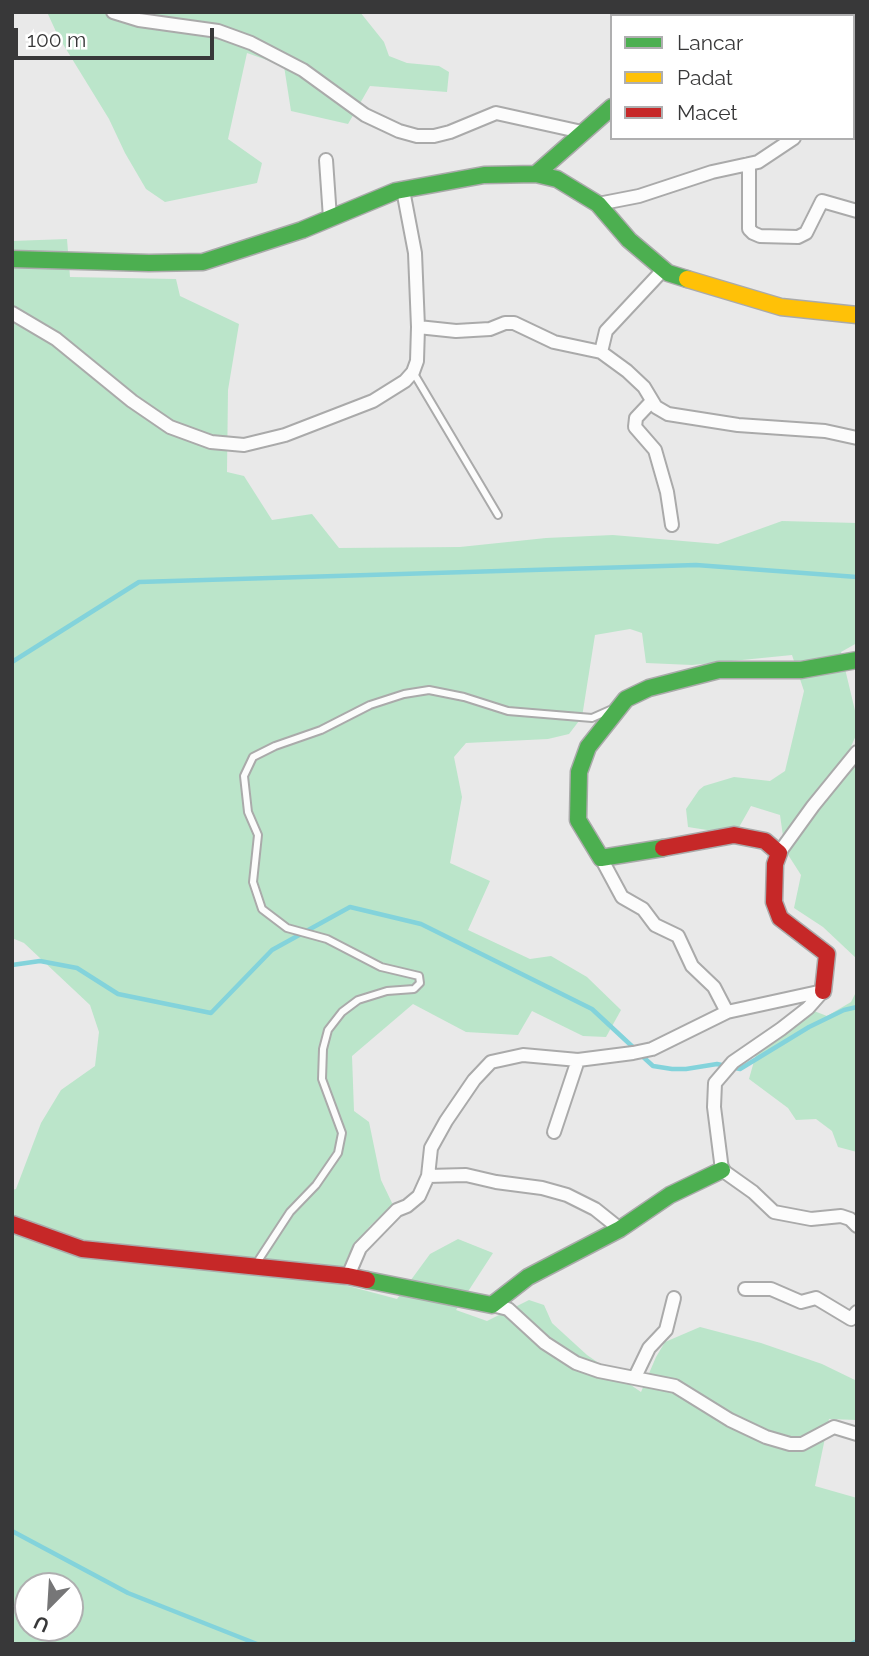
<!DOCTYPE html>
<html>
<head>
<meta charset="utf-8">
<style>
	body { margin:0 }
	#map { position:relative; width:869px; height:1656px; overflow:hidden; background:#e9e9e9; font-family:Raleway,sans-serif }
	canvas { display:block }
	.frame { position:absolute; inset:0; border:14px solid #383839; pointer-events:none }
	.legend { position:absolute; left:610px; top:14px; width:245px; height:126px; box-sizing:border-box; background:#fff; border:2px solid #afafb0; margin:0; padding:9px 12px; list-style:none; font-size:21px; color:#383839 }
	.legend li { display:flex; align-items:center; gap:14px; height:35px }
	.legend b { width:35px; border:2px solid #afafb0 }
	.north { position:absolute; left:14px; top:1572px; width:70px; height:70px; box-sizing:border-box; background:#fff; border:2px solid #afafb0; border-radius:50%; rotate:204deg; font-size:19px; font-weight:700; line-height:28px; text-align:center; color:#383839 }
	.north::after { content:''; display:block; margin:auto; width:24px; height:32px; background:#767677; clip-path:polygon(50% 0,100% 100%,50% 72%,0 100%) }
	.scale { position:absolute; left:14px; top:28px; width:200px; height:32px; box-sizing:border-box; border:4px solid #383839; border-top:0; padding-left:9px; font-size:21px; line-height:24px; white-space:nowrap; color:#383839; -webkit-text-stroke:5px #fff; paint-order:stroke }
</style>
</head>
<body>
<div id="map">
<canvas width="869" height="1656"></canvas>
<div class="frame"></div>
<ul class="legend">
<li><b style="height:9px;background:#4caf50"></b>Lancar</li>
<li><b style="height:9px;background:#ffc107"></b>Padat</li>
<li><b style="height:9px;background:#c62828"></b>Macet</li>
</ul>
<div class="north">U</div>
<div class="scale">100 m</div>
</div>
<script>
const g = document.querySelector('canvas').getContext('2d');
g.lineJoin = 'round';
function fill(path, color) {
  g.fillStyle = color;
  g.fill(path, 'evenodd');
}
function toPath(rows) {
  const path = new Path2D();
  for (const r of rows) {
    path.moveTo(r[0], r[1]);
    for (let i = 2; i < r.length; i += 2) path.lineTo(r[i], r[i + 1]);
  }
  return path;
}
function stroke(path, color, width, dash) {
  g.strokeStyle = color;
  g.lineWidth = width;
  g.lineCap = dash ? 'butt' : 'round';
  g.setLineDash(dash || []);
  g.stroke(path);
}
fill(toPath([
	[47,12,360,12,384,42,389,56,407,63,439,66,449,72,447,92,370,86,348,124,291,111,284,66,247,53,228,139,262,163,257,183,165,202,146,189,125,153,109,119,58,36],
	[67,239,70,277,176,279,180,296,239,324,228,390,227,472,244,476,272,520,312,514,339,548,460,547,546,538,613,535,718,544,782,521,857,523,857,643,841,652,857,719,857,733,849,751,857,765,857,959,823,927,794,908,801,875,785,850,780,815,751,806,738,829,707,830,688,827,686,809,699,790,704,786,734,777,770,781,785,771,804,691,792,655,692,665,646,663,642,633,630,629,595,635,582,717,569,734,548,739,466,743,454,757,462,797,450,863,490,881,468,930,530,959,551,956,587,977,621,1010,606,1037,583,1036,532,1011,518,1035,466,1032,413,1004,352,1056,354,1111,369,1122,381,1180,393,1205,370,1226,349,1254,337,1283,397,1299,430,1254,458,1239,493,1253,456,1310,487,1321,529,1300,544,1305,552,1323,587,1355,641,1392,656,1357,665,1342,700,1327,761,1343,822,1364,857,1381,857,1420,829,1419,815,1486,857,1498,857,1644,12,1644,12,1190,16,1189,41,1123,61,1090,95,1066,99,1032,90,1005,24,943,12,938,12,241],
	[28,1586,70,1586,70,1628,28,1628],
	[857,990,857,1152,838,1147,832,1131,816,1119,796,1120,788,1108,749,1079,756,1054,814,1011,827,1016,851,1002]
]), '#bbe5ca');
stroke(toPath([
	[12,662,139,582,696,565,857,577],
	[12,965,40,961,77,968,118,994,211,1013,272,950,350,907,421,924,592,1009,635,1049],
	[641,1055,653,1066,672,1069,686,1069,717,1064,740,1069,809,1027,844,1010,857,1007],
	[12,1531,128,1593,257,1644],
	[851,1644,857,1641]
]), '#83d3db', 4.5);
const lane = toPath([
	[413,372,498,515],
	[256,1264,290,1212,316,1185,338,1153,342,1133,322,1079,323,1049,328,1030,342,1012,358,1000,387,991,414,989,420,983,419,976,381,967,327,939,287,928,262,909,253,882,258,835,248,812,244,776,253,757,275,746,321,730,370,705,404,694,429,690,464,697,508,711,592,718,610,710]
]);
const street = toPath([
	[113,12,139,20,218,31,251,43,303,70,365,115,399,131,417,136,434,136,450,132,496,113,582,132],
	[806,12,808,16],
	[853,34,857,33],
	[853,99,857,102],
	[326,160,330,218],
	[749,164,749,229,753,233,760,236,798,237,806,233,822,201,857,211],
	[598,204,639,196,712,172,758,162,794,138],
	[12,313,56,339,132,401,170,427,211,442,244,445,285,435,373,401,405,381,413,372,417,361,418,327,415,253,403,190],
	[418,327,456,331,490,329,505,323,514,323,554,342,601,352,627,371,644,387,656,407,668,414,738,425,825,431,857,438],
	[601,352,606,331,663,270],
	[652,401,636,418,635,427,655,450,667,492,672,525],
	[779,853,813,806,857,752],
	[601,858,622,897,643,909,655,925,678,936,692,966,714,987,727,1012],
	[823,991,808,1008,781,1029,733,1062,715,1083,714,1107,722,1170,753,1192,774,1212,811,1219,841,1216,850,1219,857,1226],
	[554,1132,578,1060],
	[428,1176,466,1175,496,1182,542,1188,567,1195,595,1209,620,1229],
	[348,1276,360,1248,397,1210,407,1206,419,1196,428,1176,431,1148,446,1121,474,1080,491,1062,523,1055,578,1060,633,1053,652,1049,727,1012,823,991],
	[745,1289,771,1289,801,1302,816,1298,851,1319,857,1312],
	[492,1305,508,1309,545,1343,576,1363,599,1371,675,1386,730,1420,766,1437,790,1444,802,1444,834,1427,857,1434],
	[635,1377,649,1348,666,1330,674,1298]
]);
const fast = toPath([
	[536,174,612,107],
	[12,259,149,263,203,262,302,230,396,191,484,175,536,174,557,179,598,204,629,240,668,273,687,279],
	[663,848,601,858,578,820,579,772,588,747,626,699,649,688,719,670,801,670,857,660],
	[367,1280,492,1305,528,1277,620,1229,670,1195,722,1170]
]);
const slow = toPath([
	[687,279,781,307,857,315]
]);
const jam = toPath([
	[663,848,734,835,765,841,779,853,775,864,774,902,780,918,827,954,823,991],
	[12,1224,82,1249,348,1276,367,1280]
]);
stroke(lane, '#aaa', 10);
stroke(street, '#aaa', 16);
stroke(fast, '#aaa', 19);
stroke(slow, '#aaa', 19);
stroke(jam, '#aaa', 19);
stroke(lane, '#fcfcfc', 6);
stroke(street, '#fcfcfc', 12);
stroke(fast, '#4caf50', 16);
stroke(slow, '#ffc107', 16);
stroke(jam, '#c62828', 16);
</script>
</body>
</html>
